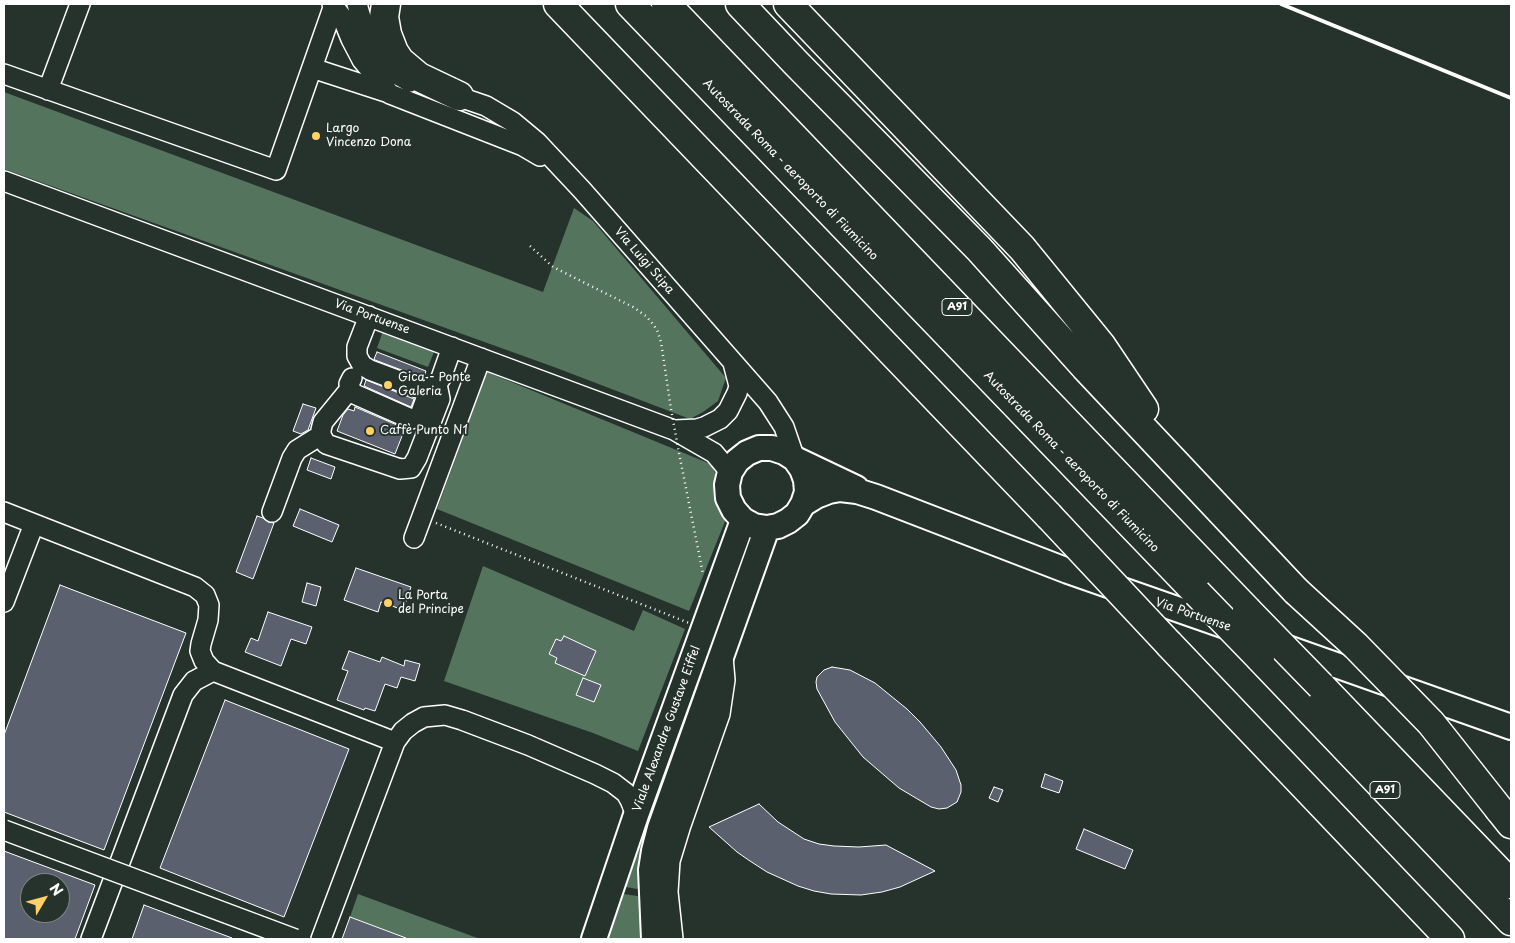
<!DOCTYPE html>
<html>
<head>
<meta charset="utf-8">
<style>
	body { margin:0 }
	#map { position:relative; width:1515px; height:943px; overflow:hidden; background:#26332d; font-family:"Playpen Sans",sans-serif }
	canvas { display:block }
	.frame { position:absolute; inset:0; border:5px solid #fff; pointer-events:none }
	.north { position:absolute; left:20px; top:873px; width:50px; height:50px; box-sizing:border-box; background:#26332d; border:1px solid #7d8581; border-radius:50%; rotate:53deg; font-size:14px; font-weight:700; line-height:20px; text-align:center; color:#fff }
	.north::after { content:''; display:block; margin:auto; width:18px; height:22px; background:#ffd166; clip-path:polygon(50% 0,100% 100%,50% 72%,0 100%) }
</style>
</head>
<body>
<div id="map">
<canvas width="1515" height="943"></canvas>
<div class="frame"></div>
<div class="north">N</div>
</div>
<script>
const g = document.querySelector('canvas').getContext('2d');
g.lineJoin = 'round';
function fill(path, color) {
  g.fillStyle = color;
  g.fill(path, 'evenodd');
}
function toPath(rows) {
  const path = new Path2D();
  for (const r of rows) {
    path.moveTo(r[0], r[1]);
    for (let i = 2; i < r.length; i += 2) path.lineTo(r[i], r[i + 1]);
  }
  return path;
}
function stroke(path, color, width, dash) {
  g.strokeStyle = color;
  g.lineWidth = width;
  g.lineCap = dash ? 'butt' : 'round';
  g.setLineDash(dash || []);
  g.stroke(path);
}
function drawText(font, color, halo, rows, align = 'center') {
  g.font = font + ' "Playpen Sans",sans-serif';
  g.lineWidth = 4;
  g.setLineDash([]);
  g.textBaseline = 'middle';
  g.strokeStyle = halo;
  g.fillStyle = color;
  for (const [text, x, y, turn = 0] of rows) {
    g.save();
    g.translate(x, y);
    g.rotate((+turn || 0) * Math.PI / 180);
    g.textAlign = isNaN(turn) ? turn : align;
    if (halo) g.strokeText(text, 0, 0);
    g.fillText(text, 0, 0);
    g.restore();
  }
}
fill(toPath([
	[4,92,543,292,574,208,593,221,726,378,718,401,703,412,690,419,554,367,4,169],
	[384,328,436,347,428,367,377,348],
	[487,372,713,465,726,519,689,611,437,509],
	[749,526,759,530,674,753,672,753,670,751],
	[483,566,634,631,643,610,685,629,638,751,593,733,444,681],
	[652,804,656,806,643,890,620,886],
	[617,893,644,897,646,939,605,939],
	[358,894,480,939,394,939,396,934,350,917]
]), '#55745e');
const building = toPath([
	[377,352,426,371,424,377,420,377,375,360,374,359,377,352],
	[366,380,414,399,411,407,364,386,366,380],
	[303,404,316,408,308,430,301,434,293,431,303,404],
	[355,407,404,428,403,431,404,431,395,454,337,431,343,415,348,409,354,411,355,407],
	[311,458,335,467,331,479,307,470,311,458],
	[300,509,339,525,332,542,293,526,300,509],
	[257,516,263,518,268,522,274,523,253,579,236,572,257,516],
	[356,568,411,587,403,610,381,602,378,612,344,600,356,568],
	[307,583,321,587,316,606,302,602,307,583],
	[60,585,186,633,104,850,4,812,4,735,60,585],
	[268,612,312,627,306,644,291,639,281,666,245,652,251,638,258,641,268,612],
	[564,636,596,651,585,676,555,663,557,658,549,654,556,639,561,641,564,636],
	[349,651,380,662,382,657,404,666,405,660,420,664,415,681,401,677,397,688,385,684,375,711,365,708,364,710,337,700,348,671,342,669,349,651],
	[832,667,850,670,875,683,907,709,920,722,941,747,956,770,961,785,961,792,957,802,947,808,939,809,931,807,899,788,863,757,835,722,817,689,816,682,817,677,824,670,832,667],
	[583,678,601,685,594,702,576,695,583,678],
	[225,700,349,749,284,917,160,868,225,700],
	[1045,774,1063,781,1059,793,1041,787,1045,774],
	[994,787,1003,790,998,802,989,798,994,787],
	[759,804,778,822,804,839,819,844,834,846,859,847,886,845,935,871,900,887,882,892,861,895,831,894,814,891,798,886,767,872,750,861,737,852,709,827,759,804],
	[1084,829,1133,850,1125,869,1076,849,1084,829],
	[4,851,95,885,75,939,4,939,4,851],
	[30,883,60,883,60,913,30,913,30,883],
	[144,905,232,938,232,939,132,939,144,905],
	[350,917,406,938,406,939,342,939,350,917]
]);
fill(building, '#5b606e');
stroke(building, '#fff', 1);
const minor = toPath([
	[332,4,342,17,351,39,362,60,390,94,523,146,540,156],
	[357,4,367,38,374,52,392,72,410,82],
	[312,68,389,93],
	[4,74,276,170,334,5],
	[48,90,80,4],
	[448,93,486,106,513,122,537,142,582,190,768,402,784,427,795,459],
	[4,181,674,430,714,453,730,472],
	[369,316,357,347,357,356,362,365,370,370,418,388,430,388,437,384,441,378,452,347],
	[352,378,349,384,352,393,411,419,416,418,420,415,430,388],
	[350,389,323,422,321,430,321,435,326,444,400,469,411,468,417,458,440,399,437,384],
	[675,430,697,429,704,427,720,419,728,411,737,393,739,386,733,363],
	[4,512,195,587,205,595,209,605,208,620,201,644,200,651,204,661,213,671,395,742],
	[272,512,292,458,297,450,321,435],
	[414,538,481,358],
	[4,602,34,524],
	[91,939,183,695,194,681,213,671],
	[321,939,395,742,403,731,413,723,424,717,445,715,462,720,528,745,595,774,613,783,626,793,630,800,636,815],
	[673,939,668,892,670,861,681,825,720,714,725,680,723,657]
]);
const major = toPath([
	[795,459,802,469,806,480,807,492,803,504,797,514,788,521,778,526,767,528,754,526,743,520,734,510,728,498,727,485,730,472,737,461,747,453,759,448,772,448,784,452,795,459,856,488],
	[803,504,816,496,829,491,840,489,857,491,876,497,1068,571,1231,628],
	[1282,646,1511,727],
	[594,939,636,815,743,520],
	[654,939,651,870,654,851,660,828,767,528]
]);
const highway = toPath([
	[386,4,384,17,387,34,394,52,400,61,419,77,459,96],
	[558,4,1049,516],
	[630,4,1197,593],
	[666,4,1247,610],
	[740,4,795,62,979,249,1085,367,1296,591],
	[788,4,1022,248,1101,345,1144,409],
	[1169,644,1450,939],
	[1260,658,1511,921],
	[1321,686,1511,884],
	[1499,809,1511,824]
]);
stroke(minor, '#fff', 22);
stroke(major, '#fff', 28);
stroke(highway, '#fff', 31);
stroke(toPath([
	[530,246,553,267,633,307,646,316,652,323,657,330,661,342,671,409],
	[679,453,703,574],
	[436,523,689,623]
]), '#fff', 2.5, [1, 4]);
stroke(minor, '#26332d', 19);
stroke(major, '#26332d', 24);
stroke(highway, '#26332d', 28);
stroke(toPath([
	[1281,4,1511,98]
]), '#fff', 4);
const minorBridge = toPath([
	[4,830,295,939]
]);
const highwayBridge = toPath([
	[1049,516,1169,644],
	[1296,591,1356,646,1431,723,1499,809],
	[1197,593,1260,658],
	[1247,610,1321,686]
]);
stroke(minorBridge, '#fff', 22, []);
stroke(highwayBridge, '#fff', 31, []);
stroke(toPath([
	[671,409,679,453]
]), '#fff', 2.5, [1, 4]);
stroke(minorBridge, '#26332d', 19);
stroke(highwayBridge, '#26332d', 28);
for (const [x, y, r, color] of [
	[316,136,5,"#ffd166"],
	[388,385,5,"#ffd166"],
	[370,431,5,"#ffd166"],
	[388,603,5,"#ffd166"]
]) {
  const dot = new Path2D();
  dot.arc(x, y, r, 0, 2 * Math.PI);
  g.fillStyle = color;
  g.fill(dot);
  stroke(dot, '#26332d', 2);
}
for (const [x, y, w] of [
	[957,307,30],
	[1385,790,30]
]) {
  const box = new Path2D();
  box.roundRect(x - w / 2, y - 8.5, w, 17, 4);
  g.fillStyle = '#26332d';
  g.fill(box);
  stroke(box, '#fff', 1);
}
drawText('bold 11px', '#fff', null, [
	["A91",957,307],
	["A91",1385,790]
]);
drawText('12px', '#fff', '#26332d', [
	["Largo",326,129],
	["Vincenzo Dona",326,143],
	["Gica - Ponte",398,378],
	["Galeria",398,392],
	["Caffè Punto N1",380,431],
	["La Porta",398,596],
	["del Principe",398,610]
], 'left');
drawText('12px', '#fff', '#26332d', [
	["Autostrada Roma - aeroporto di Fiumicino",790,170,46],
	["Via Luigi Stipa",644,261,49],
	["Via Portuense",372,317,20],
	["Autostrada Roma - aeroporto di Fiumicino",1071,462,46],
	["Via Portuense",1193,615,19],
	["Viale Alexandre Gustave Eiffel",667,729,-70]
]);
</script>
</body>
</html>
